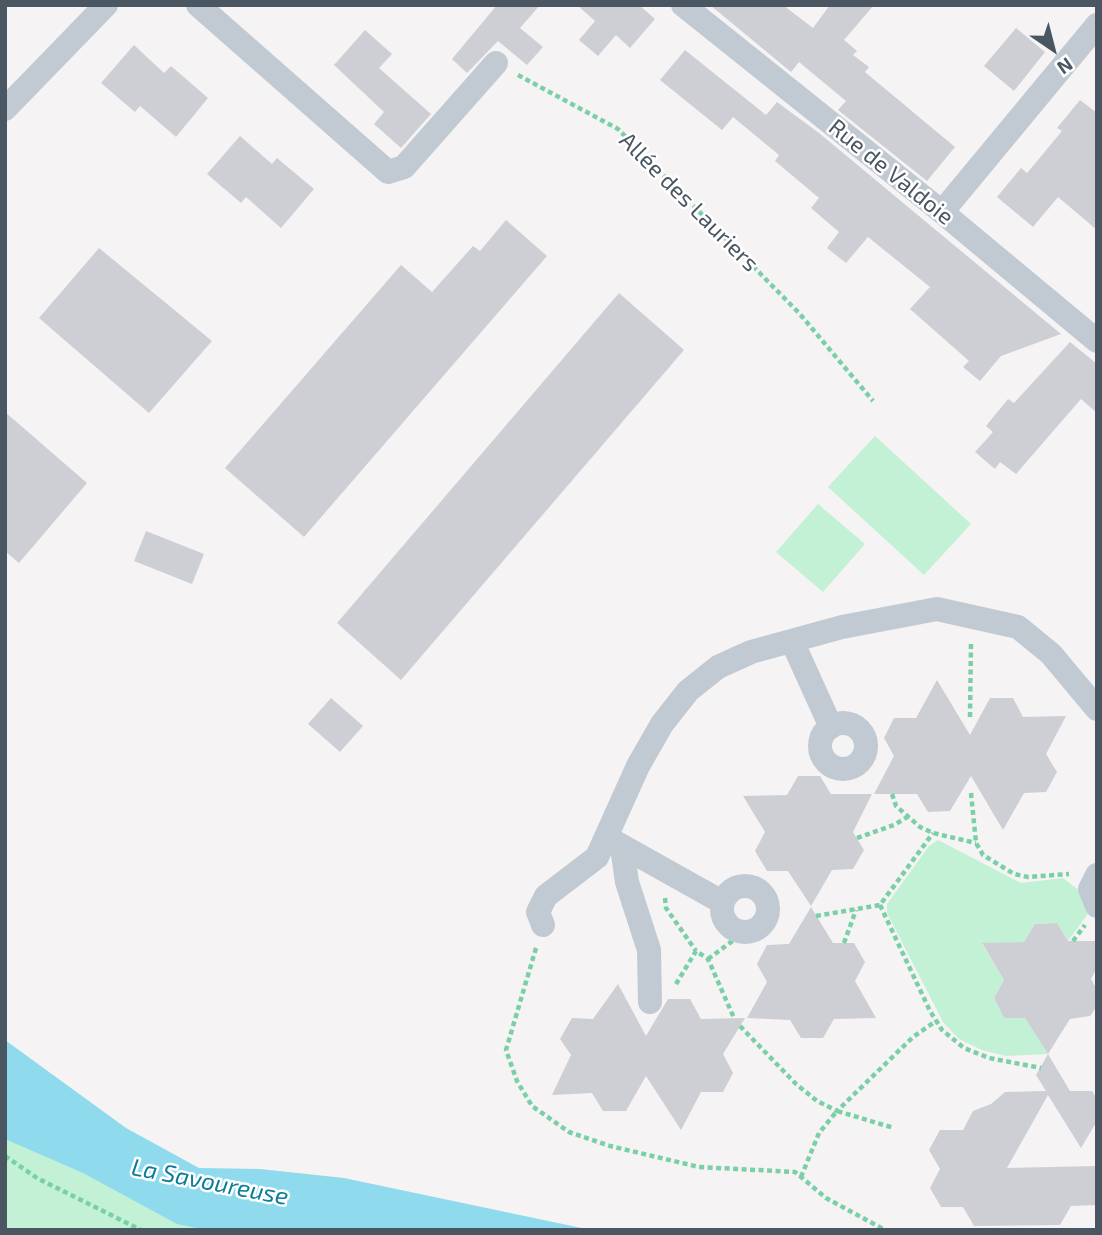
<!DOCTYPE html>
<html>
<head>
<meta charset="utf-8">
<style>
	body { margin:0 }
	#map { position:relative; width:1102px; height:1235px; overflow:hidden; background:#f5f3f3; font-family:"Exo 2",sans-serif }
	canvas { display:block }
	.frame { position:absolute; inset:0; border:7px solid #4a5661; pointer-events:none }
	.north { position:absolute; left:1018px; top:14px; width:70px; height:70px; -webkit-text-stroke:5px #fff; paint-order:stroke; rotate:145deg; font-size:19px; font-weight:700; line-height:28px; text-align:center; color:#4a5661 }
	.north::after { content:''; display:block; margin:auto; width:24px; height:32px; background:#4a5661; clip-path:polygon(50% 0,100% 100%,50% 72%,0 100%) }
</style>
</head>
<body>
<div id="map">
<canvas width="1102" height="1235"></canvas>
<div class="frame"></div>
<div class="north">N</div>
</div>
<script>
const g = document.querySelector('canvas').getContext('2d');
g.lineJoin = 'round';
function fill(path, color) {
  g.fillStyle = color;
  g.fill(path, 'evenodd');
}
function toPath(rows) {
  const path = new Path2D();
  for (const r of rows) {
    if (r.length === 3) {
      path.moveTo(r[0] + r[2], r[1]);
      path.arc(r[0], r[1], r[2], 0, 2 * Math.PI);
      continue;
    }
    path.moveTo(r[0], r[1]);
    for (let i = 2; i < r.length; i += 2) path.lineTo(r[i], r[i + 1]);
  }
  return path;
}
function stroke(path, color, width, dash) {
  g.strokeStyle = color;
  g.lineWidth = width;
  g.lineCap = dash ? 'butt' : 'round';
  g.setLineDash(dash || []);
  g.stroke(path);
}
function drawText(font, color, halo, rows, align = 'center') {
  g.font = font + ' "Exo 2",sans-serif';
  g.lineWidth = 5;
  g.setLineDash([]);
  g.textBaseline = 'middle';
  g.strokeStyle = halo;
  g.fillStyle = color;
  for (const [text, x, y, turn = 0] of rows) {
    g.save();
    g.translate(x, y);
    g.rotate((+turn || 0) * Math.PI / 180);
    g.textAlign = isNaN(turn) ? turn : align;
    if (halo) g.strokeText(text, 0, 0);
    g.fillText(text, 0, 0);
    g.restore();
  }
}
fill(toPath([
	[875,436,971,524,924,575,828,487],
	[818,504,865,544,823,592,776,552],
	[938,840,1021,883,1063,878,1081,892,1090,911,1068,941,1057,923,1035,924,1024,942,982,944,1004,980,994,998,1004,1017,1025,1018,1048,1054,1006,1056,982,1050,959,1039,943,1022,887,913,887,904,929,846],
	[5,1119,315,1230,5,1230]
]), '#c3f1d5');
fill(toPath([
	[5,1040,126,1128,199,1168,260,1169,344,1178,591,1230,206,1230,177,1224,83,1173,5,1139]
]), '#90daee');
fill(toPath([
	[497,5,540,5,520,28,543,47,527,65,498,41,467,73,452,59],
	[577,5,639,5,655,19,630,48,616,35,598,56,579,40,595,21],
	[710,5,783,5,813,28,830,5,874,5,844,40,857,51,853,55,869,67,865,72,955,147,927,181,838,110,846,101,799,62,791,72],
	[1016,28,1045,52,1014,91,984,66],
	[365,30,392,54,379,68,431,114,401,148,374,124,384,112,334,65],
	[134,45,164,73,171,66,208,98,176,137,140,106,135,112,101,83],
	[685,50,766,115,777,102,819,133,1061,334,1001,356,980,381,963,367,969,361,910,309,930,287,868,237,846,263,827,248,839,232,811,208,819,198,775,161,779,155,733,117,722,130,660,80],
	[1080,100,1097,113,1097,230,1058,197,1033,227,997,197,1021,168,1027,173,1062,131,1057,128],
	[240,136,272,164,277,158,314,189,281,228,246,197,241,203,207,174],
	[506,220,547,256,304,537,225,468,401,265,432,292,473,246,480,251],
	[99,248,212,341,149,413,39,318],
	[619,293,684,350,401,680,337,623],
	[1070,342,1097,364,1097,413,1081,399,1016,474,1000,462,995,469,975,452,993,432,986,426,1008,399,1014,403],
	[5,412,87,483,19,563,5,551],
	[146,531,204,554,192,584,134,561],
	[937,680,970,735,990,698,1013,698,1023,717,1066,716,1046,754,1057,772,1046,792,1024,793,1003,830,971,776,950,811,928,812,917,794,874,794,894,756,884,738,894,718,916,718],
	[331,698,363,726,340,752,308,724],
	[798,776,820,776,831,794,872,794,853,832,864,850,853,869,832,870,811,906,788,871,767,871,755,851,765,832,743,796,787,795],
	[811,907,833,943,854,943,865,962,855,981,876,1018,834,1019,823,1038,801,1038,790,1020,747,1018,767,982,757,964,767,945,789,944],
	[1057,923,1068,941,1097,941,1097,968,1091,979,1097,990,1097,1006,1090,1016,1070,1019,1048,1054,1025,1018,1004,1018,994,998,1004,980,982,943,1024,942,1035,924],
	[618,984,646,1036,668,999,690,999,701,1019,745,1018,723,1054,733,1073,723,1092,701,1092,681,1130,646,1076,626,1111,603,1111,592,1093,552,1095,571,1055,560,1039,572,1018,593,1019],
	[1048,1054,1070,1091,1092,1091,1097,1099,1097,1121,1081,1148,1048,1095,1007,1168,1097,1166,1097,1205,1071,1206,1060,1225,974,1226,963,1207,941,1207,930,1188,940,1169,929,1150,940,1130,963,1130,973,1111,991,1104,1005,1092,1046,1091,1036,1075]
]), '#cdcfd5');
stroke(toPath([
	[518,75,618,129,799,313,873,401],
	[970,717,971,643],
	[971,793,976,843,983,855,1014,874,1028,877,1069,874],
	[892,794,896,806,920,827,933,833,976,843],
	[857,838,894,825,909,816],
	[665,898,666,908,696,951],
	[880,905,930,1011,942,1030,964,1048,989,1058,1041,1068],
	[816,916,880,905,933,833],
	[1073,941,1085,925],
	[844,943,856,910],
	[536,948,506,1050,517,1081,532,1106,569,1132,610,1146,699,1167,795,1172,826,1198,885,1230],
	[708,959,746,931],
	[676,984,696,951,708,959,734,1018],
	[740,1026,796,1084,817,1101,837,1111,913,1037,936,1021],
	[5,1156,37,1178,141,1230],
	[801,1177,819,1133,837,1111,894,1128],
	[5,1229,6,1230]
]), '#7ad0a6', 4.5, [5, 3.5]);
stroke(toPath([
	[198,5,388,172,404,167,496,63],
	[683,5,942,212,1097,341],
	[5,109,106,5],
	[942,212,1097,25],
	[792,641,831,727],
	[843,746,23],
	[613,841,722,902],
	[622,847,627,882,649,950,650,1002],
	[1097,875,1090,889,1097,906],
	[745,909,23],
	[543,925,538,912,546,896,597,857,638,766,662,724,688,691,718,667,751,652,842,627,937,609,1018,627,1051,654,1097,709]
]), '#c1cad2', 24);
drawText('23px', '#4a5661', '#fff', [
	["Rue de Valdoie",891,172,39],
	["Allée des Lauriers",689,202,45]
]);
drawText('italic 24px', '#0c7c9b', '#fff', [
	["La Savoureuse",210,1182,11]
]);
</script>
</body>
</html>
